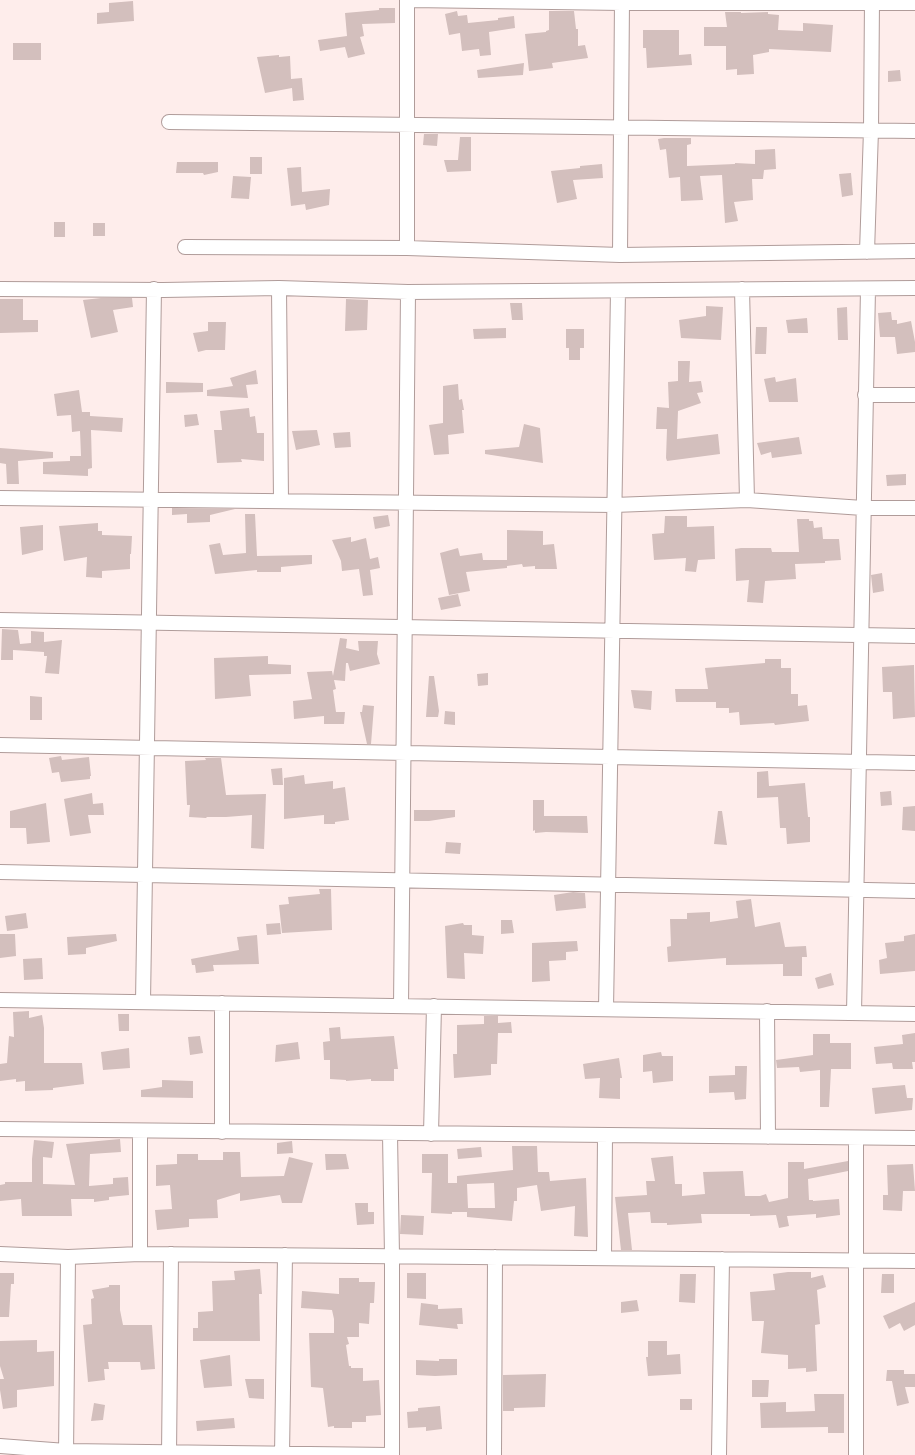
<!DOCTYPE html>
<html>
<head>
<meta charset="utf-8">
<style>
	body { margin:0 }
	canvas { display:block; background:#feedeb }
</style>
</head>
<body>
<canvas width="915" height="1455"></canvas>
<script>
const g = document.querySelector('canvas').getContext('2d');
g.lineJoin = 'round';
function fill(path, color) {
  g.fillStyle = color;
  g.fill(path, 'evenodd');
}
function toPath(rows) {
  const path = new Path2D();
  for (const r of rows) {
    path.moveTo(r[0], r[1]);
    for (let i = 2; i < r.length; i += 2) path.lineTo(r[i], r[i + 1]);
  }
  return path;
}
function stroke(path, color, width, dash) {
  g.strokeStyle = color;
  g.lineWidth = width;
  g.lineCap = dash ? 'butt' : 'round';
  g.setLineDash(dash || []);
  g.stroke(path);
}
fill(toPath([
	[133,1,134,21,97,24,97,13,109,12,109,3],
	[379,8,395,8,395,23,362,24,364,36,360,37,365,54,348,58,345,47,320,51,318,40,347,36,345,13,379,10],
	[457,11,458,16,467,15,468,23,498,20,498,18,514,16,515,28,489,32,491,55,480,56,479,49,462,51,460,33,449,35,445,14],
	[549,11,574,11,576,29,578,29,578,46,585,45,588,58,552,63,553,68,529,71,525,34,546,32,546,31,549,30],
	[725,12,741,12,741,13,768,12,768,14,779,15,778,30,803,31,803,23,833,25,831,52,769,49,769,52,753,55,754,74,737,75,737,69,726,70,726,46,704,46,704,27,727,27],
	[643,30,679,30,679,55,691,54,692,65,647,68,646,48,643,48],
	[13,43,41,43,41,60,13,60],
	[279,55,279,57,290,56,291,79,302,78,304,100,293,101,292,88,265,93,257,57],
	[524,63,523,75,478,78,477,70],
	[900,70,901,81,888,82,888,71],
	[424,134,438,134,437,146,423,145],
	[460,137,471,137,471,171,447,172,444,160,458,160],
	[664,138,691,138,691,144,687,145,687,166,735,164,735,163,755,164,755,150,775,149,776,169,764,170,763,179,752,179,753,200,734,202,738,221,725,223,722,175,700,176,703,200,681,201,680,177,669,178,666,149,660,150,658,139],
	[250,157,262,157,262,174,250,174],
	[177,162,218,162,218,172,204,175,203,173,176,173],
	[602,164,603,178,573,180,577,199,557,203,551,171,580,168,580,166],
	[301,167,302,192,330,189,329,205,306,210,305,204,291,206,287,168],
	[851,173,853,195,842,197,839,174],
	[233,176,251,177,249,199,231,198],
	[54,222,65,222,65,237,54,237],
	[93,223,105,223,105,236,93,236],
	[101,298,132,298,133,307,113,310,118,332,91,338,83,300],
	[0,299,23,299,23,320,38,320,38,332,0,333],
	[346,299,368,300,367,330,345,331],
	[510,303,522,303,523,320,512,320],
	[706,306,723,307,721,340,681,338,679,320,706,316],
	[847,307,848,340,838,340,837,308],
	[891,312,892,320,897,320,897,324,911,321,915,342,915,352,897,354,895,337,880,337,878,313],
	[807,318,808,333,788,333,786,320],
	[208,322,226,322,225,350,206,350,198,352,193,333,208,331],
	[756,327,767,327,766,354,755,354],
	[506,328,506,338,474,339,473,329],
	[566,329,584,329,584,348,580,348,580,360,569,360,569,348,566,348],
	[678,361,690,361,689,382,701,381,703,392,697,393,701,403,678,411,677,439,718,434,720,454,667,461,666,458,667,429,656,429,657,407,669,408,668,382,678,381],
	[256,370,258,384,246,385,248,398,207,396,207,390,233,386,230,378],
	[775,377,776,382,796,378,798,402,769,402,764,379],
	[166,382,203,383,203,392,166,393],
	[458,384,459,400,462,399,464,410,462,410,464,433,448,435,449,454,434,455,429,425,443,423,443,386],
	[79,390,82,412,90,412,90,416,123,418,122,432,91,430,92,468,88,469,88,476,43,474,43,462,70,461,70,456,81,456,80,431,72,432,71,415,57,416,54,394],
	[249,408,250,417,255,416,257,433,264,433,264,461,241,459,242,462,217,463,214,430,222,430,220,411],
	[197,414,199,425,185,427,184,415],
	[524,424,540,428,543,463,485,454,485,450,519,447],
	[317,430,320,445,296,450,292,431],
	[350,432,351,447,335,448,333,433],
	[799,437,802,454,772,458,771,452,761,455,757,443],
	[0,448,53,452,53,458,18,461,19,484,7,484,6,464,0,463],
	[906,474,906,485,887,486,886,475],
	[172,508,235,509,210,515,210,522,187,523,187,514,172,515],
	[245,514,255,514,257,556,312,555,312,564,281,567,281,572,257,572,257,570,215,574,209,545,220,543,223,555,246,553],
	[388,515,390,526,375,529,373,517],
	[665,516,687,516,687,527,714,526,715,559,698,560,696,572,685,571,686,558,654,560,652,534,664,533],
	[797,519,809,519,809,521,813,521,814,528,822,527,823,539,839,539,841,560,825,561,825,563,795,564,796,579,765,581,763,603,747,602,749,580,736,581,735,549,741,548,771,548,772,552,799,552],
	[98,523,98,531,102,531,102,535,132,536,131,554,130,554,130,569,102,571,102,578,86,577,87,557,64,561,59,526],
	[43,525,43,550,22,555,20,527],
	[507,530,543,531,543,545,554,544,557,569,535,569,535,566,523,567,522,564,507,566],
	[351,537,351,542,366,538,370,559,378,557,380,568,370,570,373,595,363,596,359,569,342,571,341,561,332,540],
	[458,548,460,556,482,553,483,560,507,560,507,568,466,572,470,591,449,595,440,553],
	[882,573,884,591,873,593,871,575],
	[458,594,461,606,441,610,438,598],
	[2,629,18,630,20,644,31,643,31,631,44,632,44,642,62,640,59,674,45,673,47,656,44,656,44,652,13,650,13,660,1,660],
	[340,638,347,639,346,648,359,651,358,641,378,641,377,654,380,664,350,671,348,663,346,663,345,681,334,680,336,689,333,690,336,712,345,712,344,724,324,724,324,716,294,719,293,701,312,699,307,672,332,671,333,676],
	[268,656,268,664,291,665,291,674,249,675,251,696,215,699,214,658],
	[765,659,781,659,781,668,791,668,791,694,798,694,798,706,807,705,809,721,775,725,774,723,740,725,739,712,729,713,729,708,716,708,716,702,676,702,675,689,708,689,705,668,765,663],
	[914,665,915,717,893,719,892,692,883,692,882,667],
	[488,673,488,685,478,686,477,674],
	[429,676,434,676,439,711,438,717,426,717],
	[631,690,652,691,651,710,634,708],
	[30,696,42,697,42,720,30,720],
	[363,705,374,706,371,744,367,744,360,712,362,712],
	[445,711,455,712,455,725,444,724],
	[61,756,62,760,89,757,91,776,90,776,90,779,61,782,59,772,52,773,49,758],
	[205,758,221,758,226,795,266,794,264,849,251,848,252,815,226,817,207,817,206,818,189,817,190,805,187,805,185,761,206,760],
	[282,768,283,785,273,785,271,769],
	[768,771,769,786,770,786,805,783,808,817,810,817,810,842,787,844,786,828,780,828,778,797,757,798,757,772],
	[304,775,305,784,333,781,333,789,345,787,349,820,335,822,335,824,324,824,324,815,284,819,284,778],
	[891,791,892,805,881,806,880,792],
	[92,793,93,804,103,803,104,815,88,815,91,833,70,836,64,799],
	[533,800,544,800,544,816,587,816,588,833,546,832,535,833,535,830,533,831],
	[46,803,50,842,27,844,26,828,10,828,10,811],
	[915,806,915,831,902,830,903,807],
	[414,810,455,810,455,817,429,821,414,821],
	[718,811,722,811,727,845,714,844],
	[446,842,461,843,460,854,445,853],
	[319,889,331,889,332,930,282,933,279,905,289,904,288,897,320,894],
	[573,892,585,893,586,908,556,911,554,895],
	[751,899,755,927,780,922,785,947,806,946,807,957,802,957,802,976,783,976,783,964,726,965,726,958,668,962,667,947,671,946,670,919,687,919,687,913,710,912,710,922,738,918,736,901],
	[26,913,28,928,7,931,5,916],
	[501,920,512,920,514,933,501,934],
	[280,923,281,934,267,935,266,924],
	[463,923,464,925,472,925,472,935,484,936,483,954,464,953,465,979,447,978,445,926],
	[0,934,15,934,16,956,0,958],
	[116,934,117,941,86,948,86,954,68,955,67,937],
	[915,934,915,971,880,974,879,960,887,958,885,943,904,941,904,936],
	[257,935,259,964,213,965,214,971,196,973,195,965,192,965,191,959,239,950,237,937],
	[577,941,578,951,566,952,566,960,549,961,550,981,532,982,532,943],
	[42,958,43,979,24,980,23,959],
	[831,973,834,985,818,989,815,978],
	[29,1011,29,1018,42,1015,44,1028,44,1063,82,1063,84,1084,53,1088,53,1090,25,1091,25,1081,16,1082,16,1079,0,1081,0,1064,7,1063,9,1036,14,1037,13,1012],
	[118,1014,129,1014,129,1031,119,1031],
	[484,1016,498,1016,498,1023,511,1022,512,1033,498,1033,497,1064,491,1064,491,1075,454,1078,453,1054,457,1054,457,1025,484,1024],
	[340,1027,341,1039,394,1036,398,1069,394,1069,394,1081,371,1081,371,1079,346,1081,346,1080,330,1079,330,1060,324,1060,323,1042,330,1041,329,1028],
	[915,1033,915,1062,912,1062,913,1069,893,1069,892,1063,876,1064,874,1047,903,1044,902,1035],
	[813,1034,830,1034,830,1043,851,1043,851,1069,831,1069,829,1107,820,1107,820,1070,800,1072,799,1067,777,1068,776,1060,813,1055],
	[200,1036,203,1053,190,1055,188,1037],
	[298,1042,300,1059,275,1062,276,1045],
	[129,1048,130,1068,103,1070,101,1052],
	[661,1052,662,1056,673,1056,673,1081,653,1083,652,1071,643,1072,643,1055],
	[619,1058,622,1078,620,1078,620,1099,599,1098,600,1078,585,1079,583,1064],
	[735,1066,747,1066,746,1099,735,1100,734,1092,709,1093,709,1076,735,1075],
	[162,1080,193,1081,193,1098,141,1097,141,1090,162,1087],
	[905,1085,907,1098,913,1098,912,1110,875,1114,872,1088],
	[120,1139,121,1152,90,1154,89,1186,113,1184,113,1178,128,1177,129,1195,109,1197,109,1200,94,1202,94,1199,71,1199,72,1216,22,1216,21,1199,0,1201,0,1185,5,1184,5,1182,32,1182,32,1159,34,1140,54,1142,52,1158,43,1157,43,1184,75,1185,66,1144],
	[292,1141,293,1153,277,1154,277,1143],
	[512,1146,537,1146,538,1172,549,1172,550,1181,586,1178,588,1237,574,1236,575,1206,541,1211,537,1185,517,1188,517,1201,514,1201,512,1221,467,1217,467,1212,452,1212,452,1214,431,1213,432,1173,422,1173,422,1154,448,1154,448,1183,457,1183,457,1176,513,1170],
	[494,1183,495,1208,468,1208,467,1184],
	[481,1147,482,1157,458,1159,457,1149],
	[223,1152,240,1152,241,1177,284,1176,289,1157,313,1163,302,1203,282,1203,280,1195,240,1201,240,1193,217,1200,218,1218,189,1219,189,1227,157,1230,155,1210,172,1209,170,1185,156,1186,156,1165,177,1164,177,1154,198,1154,198,1160,223,1160],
	[325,1154,346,1154,349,1169,326,1170],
	[673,1156,675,1184,682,1184,682,1196,705,1194,703,1172,743,1171,745,1196,760,1196,766,1194,769,1202,788,1198,788,1162,804,1162,804,1169,848,1161,848,1171,808,1179,809,1200,813,1200,813,1201,839,1199,840,1215,816,1218,816,1214,787,1216,789,1226,779,1228,776,1215,750,1216,750,1214,701,1214,702,1223,667,1225,667,1223,651,1223,650,1212,628,1213,632,1250,621,1250,615,1197,647,1195,646,1181,655,1181,651,1158],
	[913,1164,915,1191,903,1191,902,1211,883,1210,883,1195,888,1195,887,1165],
	[355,1203,368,1203,368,1212,374,1212,374,1224,357,1225],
	[401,1215,424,1216,423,1235,400,1234],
	[260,1269,262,1294,259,1294,260,1341,193,1341,193,1328,198,1328,198,1312,213,1311,212,1281,235,1280,234,1271],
	[788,1272,811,1272,811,1278,823,1275,826,1287,817,1290,820,1324,815,1325,817,1371,806,1372,806,1368,788,1369,788,1355,761,1353,764,1321,752,1321,750,1292,775,1290,773,1274],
	[0,1273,14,1273,14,1284,11,1284,9,1317,0,1317],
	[407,1273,426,1273,426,1299,407,1298],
	[680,1274,696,1274,695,1303,679,1302],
	[882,1274,894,1274,894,1293,881,1293],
	[339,1278,359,1278,359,1282,375,1282,374,1303,370,1303,369,1324,359,1323,359,1337,347,1337,349,1344,346,1345,349,1366,351,1366,351,1368,363,1368,363,1381,379,1380,381,1415,366,1416,366,1422,352,1422,352,1428,334,1428,334,1426,328,1427,323,1388,311,1387,309,1333,334,1333,334,1319,332,1310,301,1308,302,1291,339,1294],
	[109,1285,120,1285,120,1310,123,1325,152,1325,155,1369,141,1370,140,1362,108,1362,109,1369,104,1369,105,1380,88,1382,83,1325,92,1324,91,1299,94,1298,92,1290,109,1287],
	[637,1300,639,1311,621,1313,621,1302],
	[915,1302,915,1325,904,1331,900,1323,889,1329,883,1316],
	[421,1303,438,1305,438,1309,462,1308,463,1324,457,1324,458,1329,419,1325],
	[37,1340,37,1352,54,1351,54,1386,17,1390,17,1407,3,1409,0,1390,0,1379,4,1379,0,1366,0,1341],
	[648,1341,667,1341,667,1355,680,1354,681,1374,648,1376,646,1357,648,1357],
	[230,1355,232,1386,204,1388,200,1360],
	[439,1359,457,1359,457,1375,435,1376,416,1375,416,1360,439,1361],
	[887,1370,904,1370,904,1374,915,1374,915,1387,905,1387,909,1403,897,1406,892,1381,886,1381],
	[546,1374,545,1407,514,1408,514,1411,503,1411,503,1375],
	[245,1379,264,1379,264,1399,249,1398],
	[752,1380,769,1380,768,1397,752,1397],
	[814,1394,844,1394,844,1433,828,1433,828,1427,761,1428,760,1403,786,1402,786,1412,815,1411],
	[680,1399,692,1399,692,1410,680,1410],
	[94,1403,105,1405,103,1420,91,1421],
	[440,1406,442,1429,426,1431,426,1427,408,1428,407,1412,418,1411,418,1408],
	[234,1418,235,1428,197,1431,196,1421]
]), '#d3bfbd');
const street = toPath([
	[411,0,622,3,915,3],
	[169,122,915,131],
	[185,247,407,248,620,255,915,251],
	[407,248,407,0],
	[867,252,871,130,872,0],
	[620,255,622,0],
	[279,288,281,501],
	[0,289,163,290,279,288,408,292,915,288],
	[742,289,747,500],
	[865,395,915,395],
	[0,498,614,505,747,500,863,508,915,508],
	[0,620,915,636],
	[0,745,915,763],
	[0,872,915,891],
	[0,1000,915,1014],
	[143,1002,154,289],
	[222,1003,222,1132],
	[401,1006,408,292],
	[606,1009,618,291],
	[767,1011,768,1137],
	[854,1013,868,289],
	[0,1129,915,1138],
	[140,1131,140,1254],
	[390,1134,392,1256,392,1455],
	[431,1134,434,1006],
	[0,1254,68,1257,140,1254,915,1261],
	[604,1258,605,1136],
	[0,1446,66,1451,390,1455],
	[66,1455,68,1257],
	[169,1455,171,1254],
	[282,1455,285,1255],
	[494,1455,495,1257],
	[719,1455,722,1259],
	[856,1455,856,1138]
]);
stroke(street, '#b09c9a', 16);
stroke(street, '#fff', 14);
</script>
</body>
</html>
